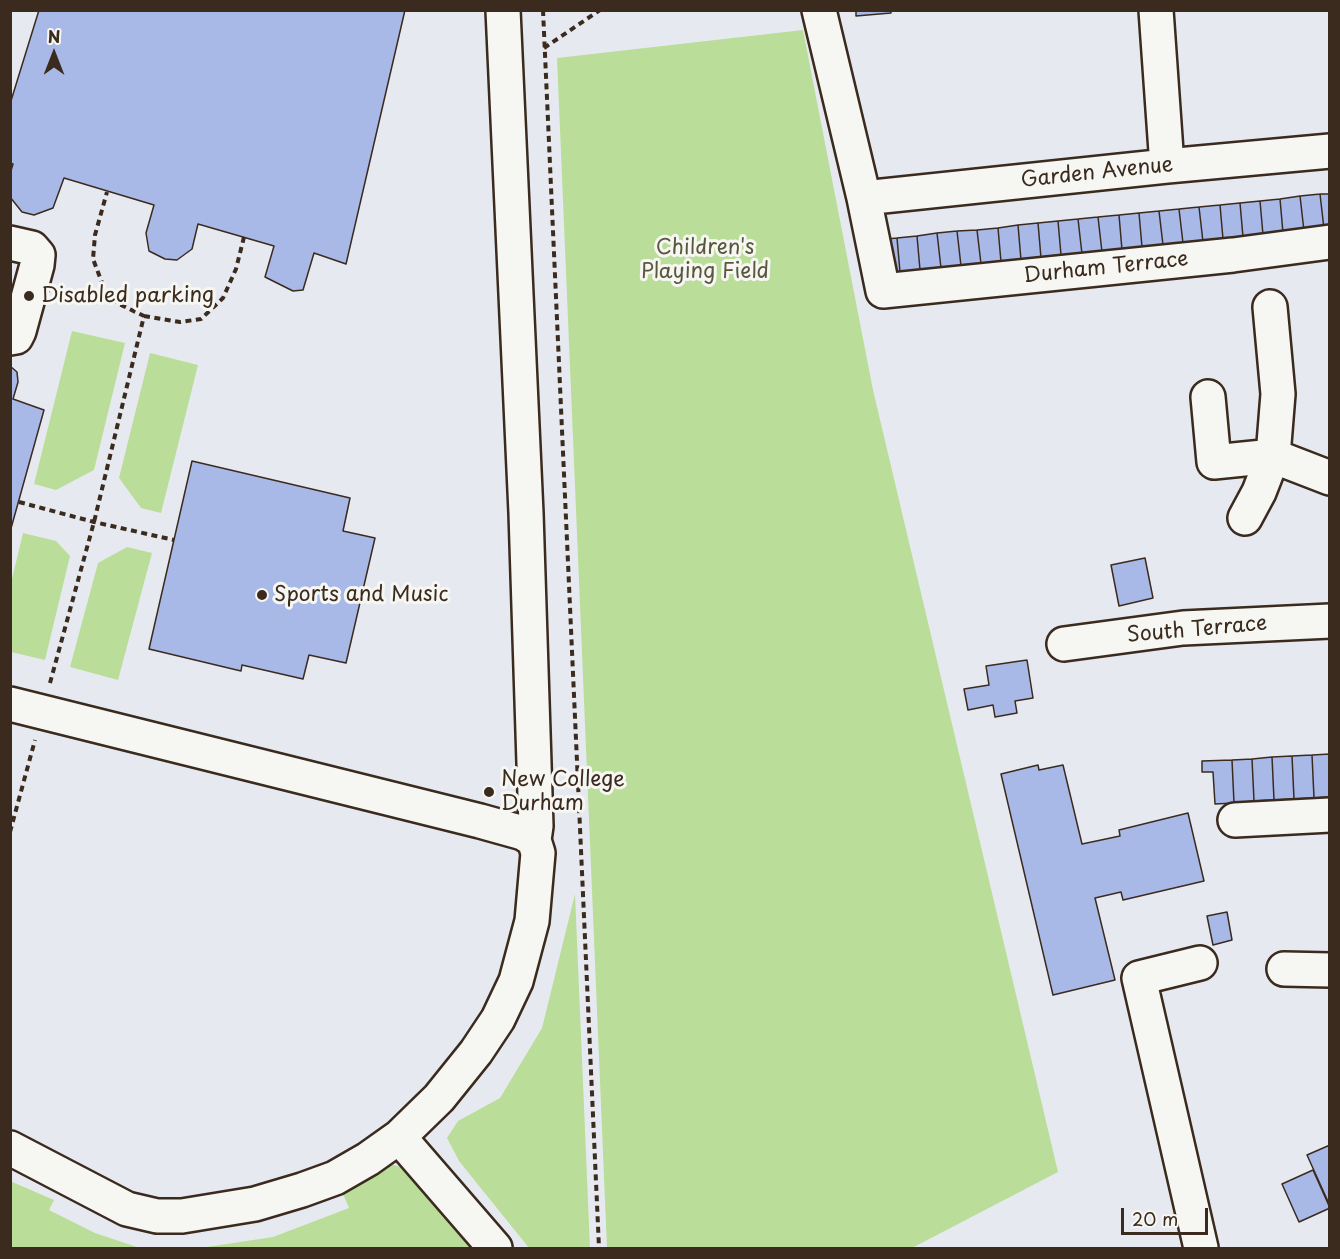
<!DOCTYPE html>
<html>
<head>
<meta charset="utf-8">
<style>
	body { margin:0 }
	#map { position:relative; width:1340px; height:1259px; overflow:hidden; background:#e6eaf0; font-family:"Playpen Sans",sans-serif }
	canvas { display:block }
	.frame { position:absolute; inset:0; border:12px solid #3b2a1e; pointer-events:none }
	.north { position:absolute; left:24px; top:24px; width:60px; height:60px; -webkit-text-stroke:4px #f6f6f2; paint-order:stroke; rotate:0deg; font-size:16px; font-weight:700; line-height:24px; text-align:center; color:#3b2a1e }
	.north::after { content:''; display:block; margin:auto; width:21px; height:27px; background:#3b2a1e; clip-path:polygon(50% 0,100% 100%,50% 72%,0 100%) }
	.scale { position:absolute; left:1121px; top:1208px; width:87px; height:27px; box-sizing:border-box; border:3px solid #3b2a1e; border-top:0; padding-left:8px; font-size:18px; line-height:21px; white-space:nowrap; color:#3b2a1e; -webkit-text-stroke:4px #f6f6f2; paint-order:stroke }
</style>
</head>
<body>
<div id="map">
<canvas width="1340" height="1259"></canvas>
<div class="frame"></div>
<div class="north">N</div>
<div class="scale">20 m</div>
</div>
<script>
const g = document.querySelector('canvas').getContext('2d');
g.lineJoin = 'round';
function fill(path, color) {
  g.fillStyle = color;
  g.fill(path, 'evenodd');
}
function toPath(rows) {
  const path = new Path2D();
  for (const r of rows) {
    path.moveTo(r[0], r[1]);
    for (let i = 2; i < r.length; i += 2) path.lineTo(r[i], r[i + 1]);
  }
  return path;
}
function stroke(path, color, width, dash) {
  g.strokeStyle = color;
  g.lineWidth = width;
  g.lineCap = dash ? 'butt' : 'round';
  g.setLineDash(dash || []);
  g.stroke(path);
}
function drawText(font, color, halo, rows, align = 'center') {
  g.font = font + ' "Playpen Sans",sans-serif';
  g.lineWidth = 6;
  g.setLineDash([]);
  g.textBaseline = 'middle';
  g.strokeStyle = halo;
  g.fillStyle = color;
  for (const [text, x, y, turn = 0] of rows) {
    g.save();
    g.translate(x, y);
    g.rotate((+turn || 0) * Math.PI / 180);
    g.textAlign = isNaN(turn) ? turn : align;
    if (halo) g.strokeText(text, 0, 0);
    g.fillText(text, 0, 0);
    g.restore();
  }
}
fill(toPath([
	[803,30,873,390,1058,1172,912,1248,607,1248,557,58],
	[72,331,125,343,94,470,56,490,34,484],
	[150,353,198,365,161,513,141,508,119,478],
	[23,533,56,541,70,556,45,660,11,652,11,583],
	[127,547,152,553,118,680,70,667,98,563],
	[575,894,590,1248,529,1248,459,1161,447,1138,458,1121,500,1098,542,1028],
	[388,1163,412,1171,486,1248,11,1248,10,1181,54,1200,49,1210,95,1233,140,1248,200,1248,273,1237,349,1208,341,1189]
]), '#bade99');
const building = toPath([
	[39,10,405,10,346,264,314,253,303,290,293,291,265,277,274,246,198,224,192,249,177,260,165,259,149,251,146,233,154,205,64,178,53,208,34,215,22,212,10,197,10,174,13,164,10,163,10,104,39,10],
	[856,10,891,10,891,13,856,16,856,10],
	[1320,194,1324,229,1304,231,1300,196,1320,194],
	[1320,194,1330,194,1330,228,1324,229,1320,194],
	[1300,196,1304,231,1283,233,1280,199,1300,196],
	[1280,199,1283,233,1263,235,1260,201,1280,199],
	[1260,201,1263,235,1243,237,1240,203,1260,201],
	[1240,203,1243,237,1223,239,1220,205,1240,203],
	[1220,205,1223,239,1203,242,1199,207,1220,205],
	[1199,207,1203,242,1183,243,1179,209,1199,207],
	[1179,209,1183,243,1163,245,1159,211,1179,209],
	[1159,211,1163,245,1142,247,1139,213,1159,211],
	[1139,213,1142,247,1122,250,1119,215,1139,213],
	[1119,215,1122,250,1102,252,1098,217,1119,215],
	[1098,217,1102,252,1082,254,1078,219,1098,217],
	[1078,219,1082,254,1061,255,1058,221,1078,219],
	[1058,221,1061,255,1041,258,1038,223,1058,221],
	[1038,223,1041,258,1021,260,1018,225,1038,223],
	[1018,225,1021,260,1001,262,998,228,1018,225],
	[998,228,1001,262,981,264,977,230,998,228],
	[977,230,981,264,961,266,957,231,977,230],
	[957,231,961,266,941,268,937,233,957,231],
	[937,233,941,268,920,270,917,236,937,233],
	[917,236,920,270,900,272,897,238,917,236],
	[897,238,900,272,880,274,876,240,897,238],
	[10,366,17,372,18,382,13,399,44,410,10,532,10,366],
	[192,461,350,498,343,531,375,538,346,663,309,655,303,679,242,665,241,671,149,649,192,461],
	[1145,558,1153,598,1119,606,1111,565,1145,558],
	[1027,660,1033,698,1015,701,1017,713,995,717,993,705,968,710,964,689,989,685,986,666,1027,660],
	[1330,754,1330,797,1314,798,1312,755,1330,754],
	[1312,755,1314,798,1294,799,1292,756,1312,755],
	[1292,756,1294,799,1274,800,1272,757,1292,756],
	[1272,757,1274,800,1254,801,1252,759,1272,757],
	[1252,759,1254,801,1234,803,1232,760,1252,759],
	[1232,760,1234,803,1215,804,1213,772,1202,772,1202,761,1232,760],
	[1038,765,1039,770,1063,765,1082,844,1120,836,1119,830,1188,813,1204,881,1123,900,1121,892,1095,898,1115,980,1053,995,1001,774,1038,765],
	[1227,912,1232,940,1213,945,1207,916,1227,912],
	[1330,1145,1330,1206,1307,1155,1330,1145],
	[1313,1170,1330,1208,1299,1222,1282,1184,1313,1170]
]);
fill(building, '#a8b9e8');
stroke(building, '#3b2a1e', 1.5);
const minor = toPath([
	[819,10,864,198,883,291,1233,255,1330,242],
	[1156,10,1167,166],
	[864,198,1167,166,1330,151],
	[10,243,32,248,38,255,37,265,19,331,16,337,10,338],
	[1208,397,1214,462,1273,456,1330,478],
	[1245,518,1259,492,1273,456,1278,394,1270,307],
	[1064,644,1183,628,1330,621],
	[10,704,480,821,523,833,534,840],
	[1235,820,1330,815],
	[1200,963,1139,978,1201,1248],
	[1284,969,1330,970],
	[399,1137,495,1248],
	[10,1148,127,1209,157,1216,182,1216,255,1204,302,1190,335,1178,368,1159,399,1137,439,1098,476,1052,498,1019,516,981,532,921,538,853,534,840,536,826,526,513,503,10]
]);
stroke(minor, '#3b2a1e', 38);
stroke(toPath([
	[543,10,599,1248],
	[544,48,600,10],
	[144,316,180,322,201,319,223,298,236,269,244,237],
	[19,502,94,522,174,540],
	[50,683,94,522,144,316,117,303,104,288,93,259,95,235,107,192],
	[10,832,35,740]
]), '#3b2a1e', 4, [6, 4.5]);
stroke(minor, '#f6f6f2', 33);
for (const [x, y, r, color] of [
	[29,296,6,"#3b2a1e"],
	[262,595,6,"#3b2a1e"],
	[489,792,6,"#3b2a1e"]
]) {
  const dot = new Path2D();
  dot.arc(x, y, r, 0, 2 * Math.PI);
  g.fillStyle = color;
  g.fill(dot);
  stroke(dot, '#f6f6f2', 2);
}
drawText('21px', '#3b2a1e', '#f6f6f2', [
	["Garden Avenue",1097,173,-6],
	["Durham Terrace",1106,268,-6],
	["South Terrace",1197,630,-5]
]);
drawText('21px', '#5b573d', '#f6f6f2', [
	["Children's",705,248],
	["Playing Field",705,272]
]);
drawText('21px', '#3b2a1e', '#f6f6f2', [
	["Disabled parking",41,296],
	["Sports and Music",274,595],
	["New College",501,780],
	["Durham",501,804]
], 'left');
</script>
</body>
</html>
